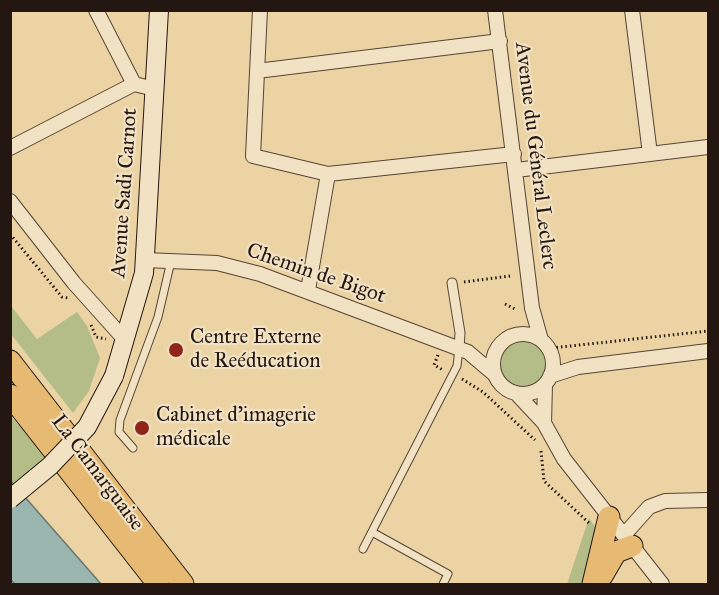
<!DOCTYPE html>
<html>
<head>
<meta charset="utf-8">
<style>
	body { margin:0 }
	#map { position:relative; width:719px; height:595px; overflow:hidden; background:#ebd3a4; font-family:"IM FELL Great Primer",serif }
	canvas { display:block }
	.frame { position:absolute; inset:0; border:12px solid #241611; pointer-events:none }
</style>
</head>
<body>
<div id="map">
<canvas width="719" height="595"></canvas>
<div class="frame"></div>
</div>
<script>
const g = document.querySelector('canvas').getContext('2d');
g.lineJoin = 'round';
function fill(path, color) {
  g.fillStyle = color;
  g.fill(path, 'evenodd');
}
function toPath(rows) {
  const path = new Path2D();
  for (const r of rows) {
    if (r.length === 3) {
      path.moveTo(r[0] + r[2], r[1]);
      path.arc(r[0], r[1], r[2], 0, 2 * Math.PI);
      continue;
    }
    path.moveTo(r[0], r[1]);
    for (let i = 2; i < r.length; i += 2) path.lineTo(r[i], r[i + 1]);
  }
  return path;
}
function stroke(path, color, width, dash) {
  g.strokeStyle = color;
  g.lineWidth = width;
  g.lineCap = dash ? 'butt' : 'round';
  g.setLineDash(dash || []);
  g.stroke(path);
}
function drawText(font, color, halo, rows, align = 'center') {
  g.font = font + ' "IM FELL Great Primer",serif';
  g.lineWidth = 4.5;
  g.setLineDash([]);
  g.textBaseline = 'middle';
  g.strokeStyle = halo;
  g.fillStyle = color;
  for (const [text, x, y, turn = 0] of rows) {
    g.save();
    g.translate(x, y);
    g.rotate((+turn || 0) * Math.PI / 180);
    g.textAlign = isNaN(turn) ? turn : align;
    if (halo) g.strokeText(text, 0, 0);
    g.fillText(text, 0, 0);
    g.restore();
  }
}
fill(toPath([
	[11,306,37,339,77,312,87,326,100,358,89,391,73,413,11,334],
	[523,364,24],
	[10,415,47,458,16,486,11,480],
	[589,518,596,528,585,584,567,584]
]), '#b4bd88');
const water = toPath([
	[10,480,101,584,15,584,10,579,10,480]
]);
fill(water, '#9bb6af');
stroke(water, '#6b7670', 1.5);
const service = toPath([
	[133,448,119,432,120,420,158,317,171,261],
	[372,532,448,574,443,584],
	[363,549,457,366,459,349]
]);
const pedestrian = toPath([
	[452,283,460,333,459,349]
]);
const minor = toPath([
	[96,10,134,84,155,89],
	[260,10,253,156,328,174,514,154],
	[495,10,532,308,541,340],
	[632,10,650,154],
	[257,71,500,41],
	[10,148,134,84],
	[516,170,708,147],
	[10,201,74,283,126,341],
	[145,260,217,263,260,274,468,352,494,374],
	[308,290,328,174],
	[523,364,30],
	[550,376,578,367,708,351],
	[516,393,544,423,564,459,662,584],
	[544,423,545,385],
	[624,535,649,507,665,501,708,500]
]);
const secondary = toPath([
	[114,376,144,273,159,10]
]);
const trunk = toPath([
	[10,361,183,584],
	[10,395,158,584],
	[602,576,616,552,632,546],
	[593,584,609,517]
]);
stroke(service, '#564536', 9);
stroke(pedestrian, '#564536', 11);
stroke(minor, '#564536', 16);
stroke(secondary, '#241611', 20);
stroke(trunk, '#241611', 23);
stroke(toPath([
	[10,234,62,297,68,298],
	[464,282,510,276],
	[505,304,517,310],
	[91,325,96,337,106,339],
	[552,348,708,331],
	[438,355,434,365,443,370],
	[462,379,483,392,535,440],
	[541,451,544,481,589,523]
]), '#241611', 3, [1.5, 3]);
stroke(service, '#f2e2c4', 7);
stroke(pedestrian, '#f2e2c4', 9);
stroke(minor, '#f2e2c4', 14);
stroke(secondary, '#f2e2c4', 18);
stroke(trunk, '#e6ba72', 21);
const secondaryBridge = toPath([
	[10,499,50,466,87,427,114,376]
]);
stroke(secondaryBridge, '#241611', 20, []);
stroke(secondaryBridge, '#f2e2c4', 18);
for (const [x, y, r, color] of [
	[176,350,8,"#8f2418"],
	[142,428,8,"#8f2418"]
]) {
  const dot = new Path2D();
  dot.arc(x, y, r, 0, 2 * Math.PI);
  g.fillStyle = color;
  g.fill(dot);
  stroke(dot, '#f2e2c4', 2);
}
drawText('21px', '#241611', '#f2e2c4', [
	["Avenue du Général Leclerc",535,156,83],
	["Avenue Sadi Carnot",125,193,-86],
	["Chemin de Bigot",316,274,19],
	["La Camarguaise",97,473,53]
]);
drawText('21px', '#241611', '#f2e2c4', [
	["Centre Externe",190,338],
	["de Reéducation",190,362],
	["Cabinet d'imagerie",156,416],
	["médicale",156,440]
], 'left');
</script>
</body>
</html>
